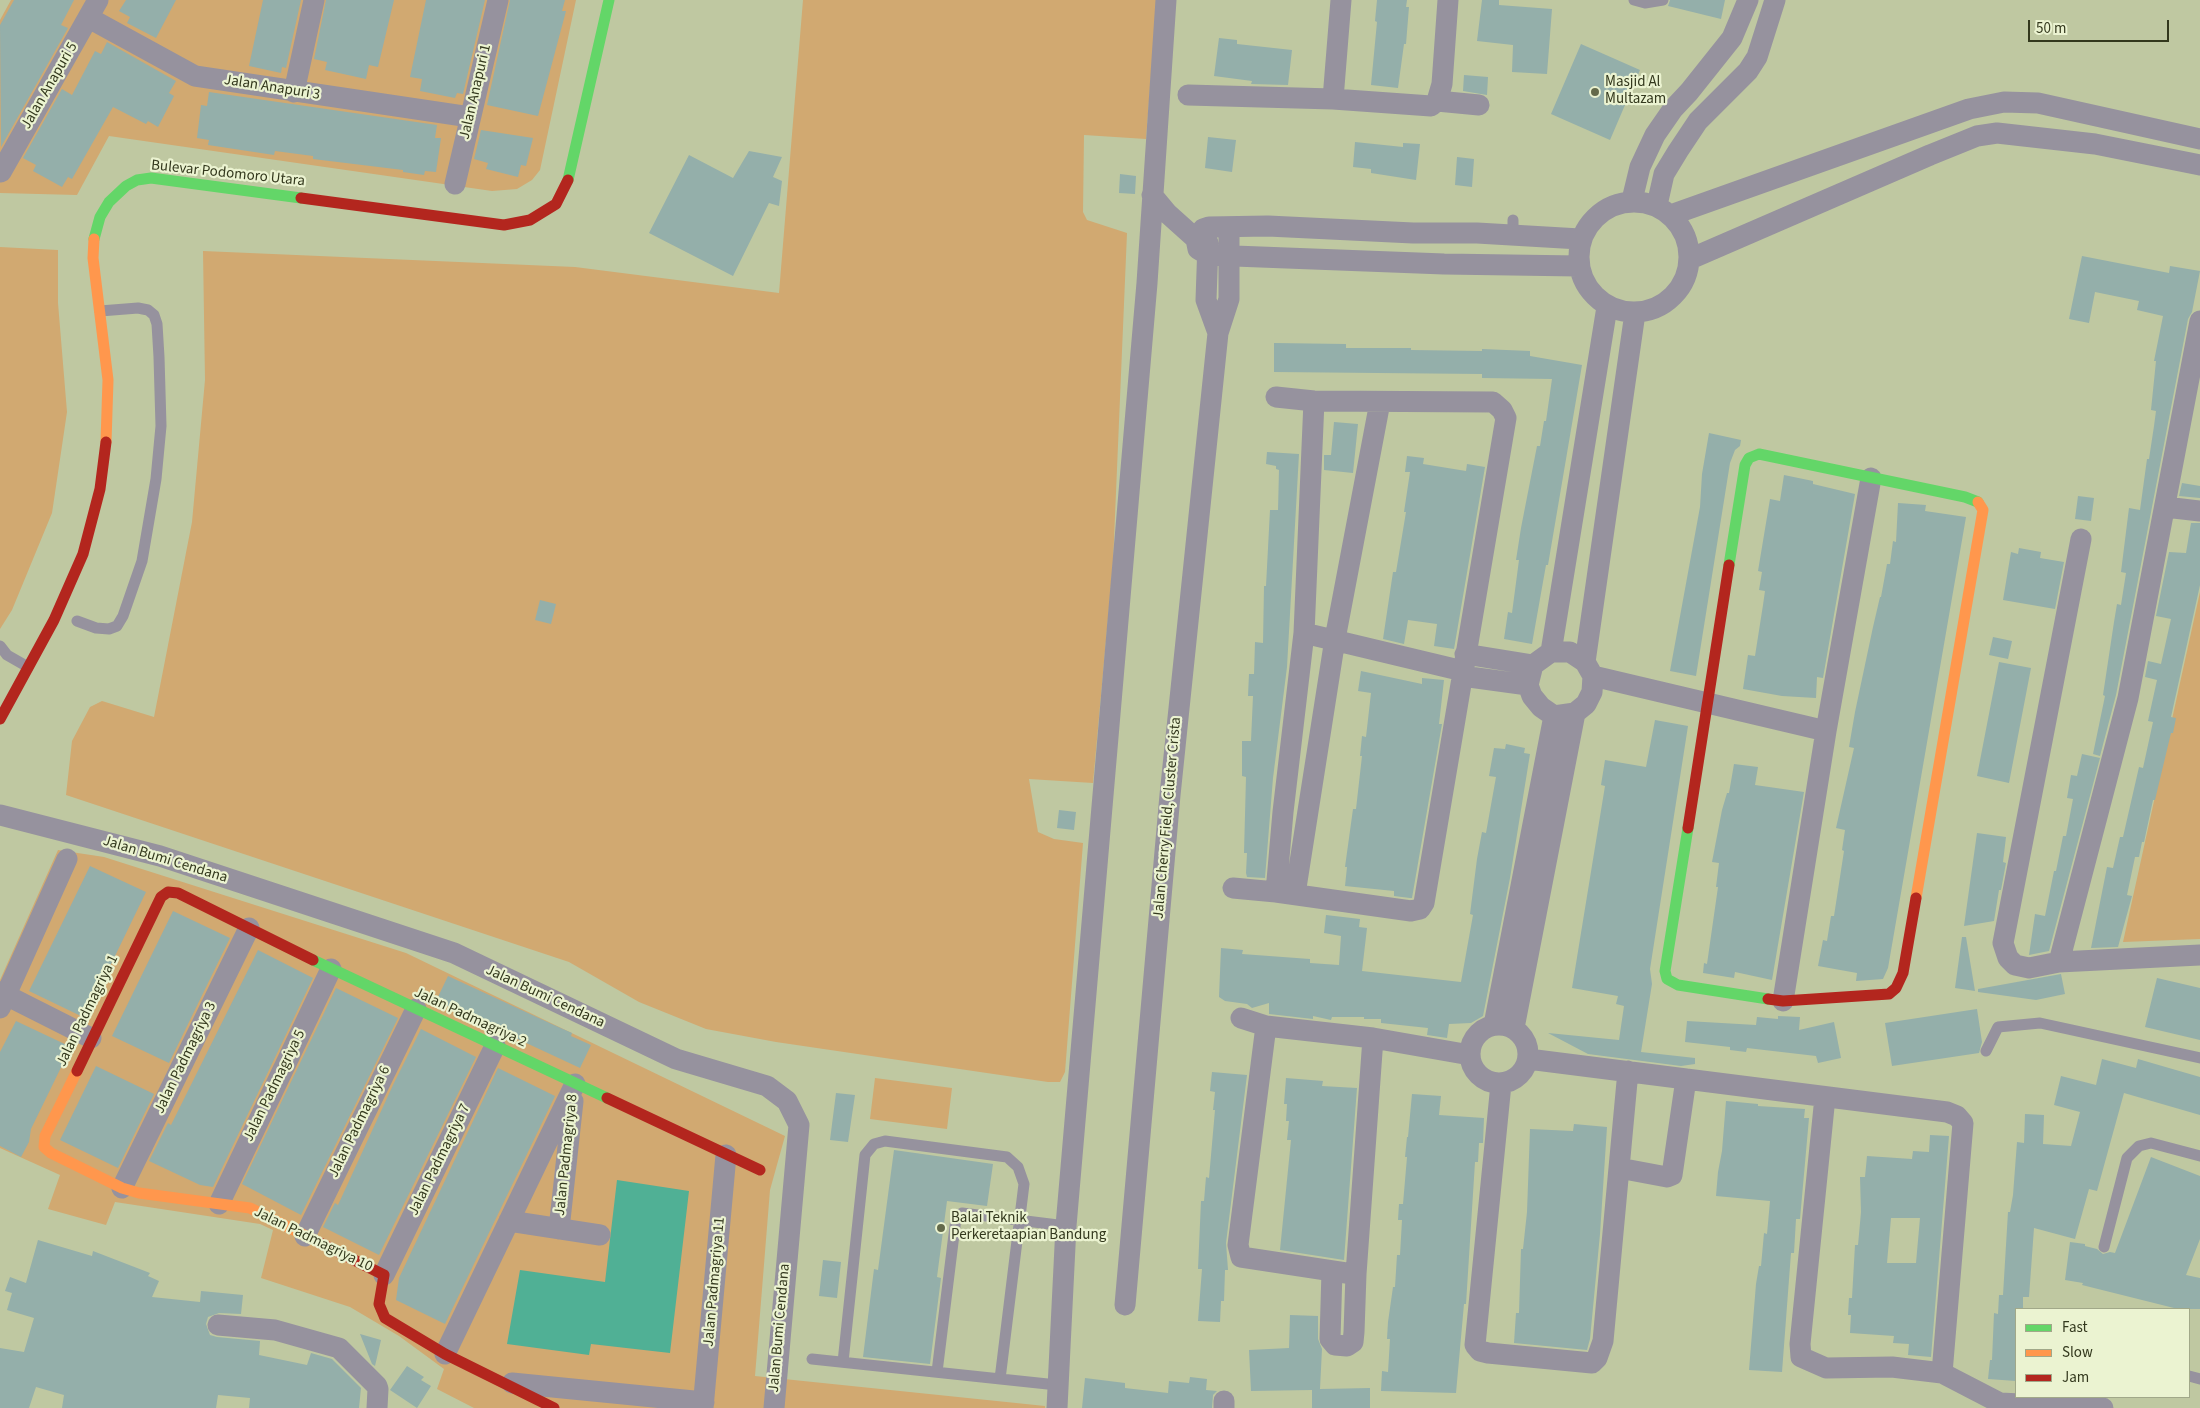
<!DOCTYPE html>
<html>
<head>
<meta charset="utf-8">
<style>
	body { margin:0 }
	#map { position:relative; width:2200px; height:1408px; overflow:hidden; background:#bfc8a1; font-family:"Source Sans 3",sans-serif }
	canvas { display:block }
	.legend { position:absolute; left:2015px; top:1308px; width:175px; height:90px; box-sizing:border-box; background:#ebf3d1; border:1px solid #a1a889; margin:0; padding:6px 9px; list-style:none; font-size:15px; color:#33381d }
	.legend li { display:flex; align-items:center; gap:10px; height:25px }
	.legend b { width:25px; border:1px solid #a1a889 }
	.scale { position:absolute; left:2028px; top:20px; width:141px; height:22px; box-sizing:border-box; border:2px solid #33381d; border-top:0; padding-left:6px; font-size:15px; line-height:18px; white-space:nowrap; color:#33381d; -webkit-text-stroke:4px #ebf3d1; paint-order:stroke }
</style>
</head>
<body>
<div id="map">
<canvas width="2200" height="1408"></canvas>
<ul class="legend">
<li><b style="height:6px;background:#63d668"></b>Fast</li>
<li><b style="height:6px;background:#ff974d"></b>Slow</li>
<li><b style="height:6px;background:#b3261e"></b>Jam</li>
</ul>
<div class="scale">50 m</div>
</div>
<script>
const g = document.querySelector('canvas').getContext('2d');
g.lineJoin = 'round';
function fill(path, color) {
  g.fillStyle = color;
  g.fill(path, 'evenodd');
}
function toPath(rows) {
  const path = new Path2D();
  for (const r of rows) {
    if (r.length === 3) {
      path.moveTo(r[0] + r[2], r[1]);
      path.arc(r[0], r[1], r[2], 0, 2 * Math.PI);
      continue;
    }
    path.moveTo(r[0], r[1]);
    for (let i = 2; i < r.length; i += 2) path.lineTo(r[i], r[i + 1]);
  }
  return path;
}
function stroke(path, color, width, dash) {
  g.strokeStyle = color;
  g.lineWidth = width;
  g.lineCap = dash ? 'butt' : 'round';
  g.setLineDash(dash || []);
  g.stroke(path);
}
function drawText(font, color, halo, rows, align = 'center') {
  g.font = font + ' "Source Sans 3",sans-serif';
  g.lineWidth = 4.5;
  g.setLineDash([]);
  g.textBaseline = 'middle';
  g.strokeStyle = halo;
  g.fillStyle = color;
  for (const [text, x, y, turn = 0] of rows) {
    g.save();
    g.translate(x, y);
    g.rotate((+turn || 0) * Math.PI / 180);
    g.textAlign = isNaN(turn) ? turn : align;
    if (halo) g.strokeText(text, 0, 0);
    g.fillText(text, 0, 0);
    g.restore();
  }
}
fill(toPath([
	[11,0,576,0,540,170,532,180,517,189,492,191,109,136,77,195,0,193,0,20],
	[803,0,1157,0,1146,139,1084,135,1083,212,1087,220,1127,233,1113,563,1093,783,1029,779,1038,832,1054,839,1083,843,1065,1072,1060,1082,1048,1082,776,1042,706,1029,639,1002,569,962,66,795,72,741,90,707,102,701,154,717,192,522,205,380,203,251,575,267,779,293],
	[0,247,58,250,58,303,67,412,52,513,12,610,0,629],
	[2200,592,2200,939,2123,942],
	[58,850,104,857,406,953,785,1136,770,1190,755,1376,1045,1406,1045,1408,474,1408,437,1389,444,1369,399,1336,350,1307,261,1278,273,1230,260,1224,115,1202,106,1225,48,1209,60,1175,0,1148,0,980],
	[875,1078,952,1088,947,1129,870,1119]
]), '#d1a971');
fill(toPath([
	[617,1180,689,1191,670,1353,591,1344,589,1355,507,1344,520,1270,605,1282]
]), '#50b095');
fill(toPath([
	[14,0,74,0,61,25,68,28,1,147,0,25],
	[126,0,176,0,156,38,127,23,130,17,119,11],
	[263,0,301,0,286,68,282,67,281,73,249,66],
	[326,0,394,0,378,67,369,65,366,79,325,70,327,62,314,59],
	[426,0,485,0,463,94,457,93,455,98,420,91,422,79,410,77],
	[510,0,565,0,562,11,566,11,538,116,487,105],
	[1377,0,1407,0,1406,7,1409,7,1406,44,1404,44,1398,88,1371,85,1377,22,1375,21],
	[1482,0,1499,0,1499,5,1552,9,1547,74,1512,72,1513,45,1477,41],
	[1670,0,1725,0,1721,19,1668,6],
	[1219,38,1237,40,1237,44,1292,50,1288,85,1251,84,1252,81,1214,76],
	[107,42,176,81,169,93,174,96,158,127,148,121,146,124,113,107,72,179,68,177,62,187,33,171,36,165,23,158,62,89,72,95,95,51,101,54],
	[1581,44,1640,70,1610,140,1551,114],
	[1464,75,1488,77,1487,95,1463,91],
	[209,92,437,125,435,138,441,138,436,172,425,171,424,175,403,172,403,170,313,159,313,156,275,151,274,155,208,145,209,140,197,138,201,105,207,106],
	[481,130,533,138,526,166,521,165,518,177,486,169,488,163,474,159],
	[1208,137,1236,140,1232,172,1205,168],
	[1355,142,1403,147,1403,143,1420,144,1416,180,1371,173,1371,169,1353,167],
	[749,151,782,157,773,177,782,181,779,206,769,203,733,276,649,233,689,155,733,178],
	[1457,157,1474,159,1472,187,1455,185],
	[1120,174,1136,176,1135,194,1119,193],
	[2082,256,2169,273,2170,266,2200,271,2192,312,2188,319,2116,695,2100,756,2093,754,2105,696,2103,695,2114,622,2117,604,2121,605,2126,573,2121,572,2129,508,2140,510,2147,459,2149,459,2154,426,2156,411,2151,410,2156,361,2154,361,2163,316,2137,310,2139,301,2095,292,2089,323,2069,319],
	[1274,343,1346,344,1346,348,1411,348,1411,350,1482,351,1482,349,1530,351,1530,356,1582,365,1548,565,1546,565,1532,644,1504,639,1508,612,1512,613,1519,560,1516,560,1521,528,1537,446,1540,446,1544,421,1546,421,1552,379,1482,378,1482,374,1274,372],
	[1334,422,1358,424,1353,473,1324,470,1324,455,1331,455],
	[1709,433,1741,440,1740,446,1735,450,1730,463,1696,676,1670,671,1700,507,1702,474],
	[1267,452,1299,454,1287,667,1273,778,1265,878,1247,877,1246,873,1247,853,1244,853,1246,777,1242,776,1242,741,1251,741,1253,696,1248,696,1249,674,1254,674,1255,642,1263,643,1264,586,1266,586,1270,510,1278,510,1279,470,1276,469,1276,466,1266,464],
	[1407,456,1424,458,1423,464,1466,471,1467,464,1485,467,1454,649,1434,646,1437,624,1408,620,1404,644,1383,639,1393,572,1396,572,1406,512,1404,512,1410,472,1405,472],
	[1784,475,1813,481,1813,484,1855,494,1823,678,1817,677,1816,698,1782,696,1743,689,1748,655,1755,656,1763,605,1765,591,1759,590,1762,572,1758,571,1770,499,1780,501],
	[2182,483,2200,486,2200,498,2179,496],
	[2078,496,2094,498,2091,521,2075,519],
	[1898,503,1926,505,1925,511,1966,517,1888,968,1883,979,1856,981,1857,973,1818,966,1823,940,1827,941,1831,916,1834,916,1844,851,1842,850,1845,830,1836,828,1854,748,1849,747,1855,712,1873,627,1880,597,1881,597,1887,564,1890,564,1893,541,1896,542],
	[2191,523,2200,523,2200,585,2171,717,2176,718,2173,733,2171,733,2155,800,2153,800,2144,842,2142,842,2139,857,2135,857,2127,895,2132,896,2118,947,2091,948,2107,867,2113,868,2120,837,2123,837,2139,767,2143,768,2153,722,2148,721,2157,680,2145,677,2148,661,2161,664,2171,619,2156,616,2169,552,2186,553],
	[2019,548,2041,552,2040,558,2064,562,2055,609,2003,600,2011,552,2018,554],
	[540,600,556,604,551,624,535,620],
	[1993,637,2012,641,2008,659,1989,655],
	[1999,662,2031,668,2009,783,1977,776],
	[1361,671,1422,684,1422,678,1444,680,1439,724,1442,724,1412,898,1410,898,1394,896,1394,891,1345,886,1347,867,1345,867,1353,809,1356,809,1362,756,1360,756,1362,736,1366,737,1371,693,1358,691],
	[1655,720,1688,726,1650,969,1652,984,1641,1052,1695,1058,1695,1064,1681,1066,1588,1054,1548,1033,1619,1040,1624,1006,1616,1004,1618,996,1572,988,1605,786,1601,785,1605,760,1646,767],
	[1506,744,1525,748,1524,753,1530,754,1510,878,1483,1016,1471,1023,1449,1024,1447,1038,1427,1035,1428,1028,1381,1023,1381,1019,1364,1019,1364,1017,1332,1017,1331,1020,1313,1016,1313,1019,1269,1014,1269,1003,1252,1008,1247,1004,1225,1001,1219,997,1221,948,1243,950,1242,954,1310,959,1310,963,1339,965,1341,936,1324,933,1326,915,1360,919,1359,927,1367,928,1362,971,1461,982,1473,915,1470,914,1477,859,1482,832,1486,833,1496,777,1489,776,1494,748,1505,749],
	[2082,754,2100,758,2049,951,2029,955,2035,914,2045,916,2054,871,2056,871,2063,836,2066,836,2073,799,2067,798,2071,775,2077,776],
	[1734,764,1758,767,1755,785,1804,792,1772,980,1735,972,1734,978,1703,973,1704,963,1707,964,1718,887,1716,887,1719,863,1712,862,1722,810,1727,793,1729,793],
	[1059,810,1076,812,1074,830,1057,828],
	[1977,833,2006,837,2003,862,2006,863,2001,890,1999,890,1994,921,1964,926],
	[90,866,146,892,85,1018,29,991],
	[173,911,230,938,169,1063,112,1036],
	[1962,937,1966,937,1975,991,1955,988],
	[258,950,313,978,213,1187,200,1185,149,1161,168,1123,171,1125],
	[2061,974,2065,994,2036,1000,1978,992,1978,989],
	[448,976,554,1025,572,1033,571,1036,591,1045,580,1068,436,1001],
	[2157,978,2200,988,2200,1040,2145,1027],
	[336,988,398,1018,301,1215,242,1184],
	[1977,1009,1982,1042,1979,1053,1892,1066,1885,1023],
	[1778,1016,1800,1017,1799,1030,1834,1022,1841,1058,1818,1063,1816,1056,1747,1048,1746,1052,1730,1050,1730,1047,1685,1042,1687,1021,1756,1025,1757,1017,1778,1019],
	[16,1021,71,1047,31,1129,29,1142,21,1157,0,1146,0,1052],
	[421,1029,476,1057,379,1255,323,1227,335,1203,338,1205,393,1085],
	[2102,1059,2136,1068,2138,1059,2200,1077,2200,1115,2124,1093,2097,1191,2089,1189,2075,1239,2034,1228,2029,1297,2023,1297,2023,1309,2016,1309,2016,1381,1988,1379,1990,1360,1992,1360,1994,1313,1998,1314,1999,1295,2003,1295,2008,1212,2010,1212,2013,1195,2017,1142,2024,1143,2025,1114,2044,1115,2043,1144,2071,1146,2080,1112,2054,1105,2061,1076,2096,1085],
	[96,1066,154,1094,118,1168,60,1140],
	[498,1068,555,1096,445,1324,396,1300,399,1278],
	[1212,1072,1247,1075,1226,1243,1228,1270,1225,1270,1224,1301,1221,1301,1220,1322,1198,1321,1202,1269,1198,1269,1201,1201,1204,1201,1206,1177,1209,1178,1215,1110,1213,1110,1215,1092,1210,1091],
	[1286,1078,1323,1081,1322,1086,1357,1088,1344,1260,1280,1250,1291,1140,1287,1140,1289,1121,1286,1121,1287,1104,1284,1104],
	[836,1093,855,1095,848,1142,830,1140],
	[1412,1094,1441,1096,1439,1115,1484,1118,1483,1143,1479,1143,1478,1162,1475,1162,1466,1304,1464,1304,1456,1393,1381,1391,1382,1371,1388,1372,1390,1339,1387,1339,1388,1322,1393,1287,1395,1287,1397,1255,1400,1255,1402,1220,1398,1220,1399,1204,1403,1204,1407,1157,1405,1157,1407,1137,1408,1137],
	[1726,1101,1758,1104,1758,1106,1805,1109,1804,1118,1809,1118,1800,1219,1796,1219,1794,1253,1791,1253,1782,1372,1749,1370,1756,1284,1759,1266,1761,1266,1764,1233,1767,1234,1770,1201,1716,1196,1718,1172,1722,1151],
	[1574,1124,1607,1127,1600,1234,1590,1339,1587,1350,1514,1343,1516,1313,1519,1313,1521,1249,1523,1249,1527,1212,1530,1129,1573,1131],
	[1930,1135,1949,1136,1931,1357,1908,1355,1909,1344,1893,1343,1894,1336,1850,1333,1851,1315,1848,1315,1849,1298,1852,1298,1855,1245,1858,1245,1861,1212,1860,1177,1865,1177,1867,1156,1912,1159,1913,1151,1929,1152],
	[1891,1218,1920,1218,1916,1263,1887,1263],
	[894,1150,993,1164,987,1206,947,1201,937,1277,941,1278,930,1364,863,1357,874,1269,878,1270],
	[2151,1157,2200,1176,2200,1239,2186,1275,2200,1278,2200,1309,2178,1309,2082,1285,2083,1283,2065,1280,2070,1242,2085,1244,2085,1246,2097,1249,2103,1254,2110,1252,2115,1253],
	[38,1240,92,1256,93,1251,150,1273,148,1276,159,1281,152,1297,200,1302,201,1291,243,1295,241,1314,219,1313,208,1317,206,1324,210,1335,217,1337,260,1341,259,1355,307,1365,311,1353,332,1359,361,1388,359,1408,249,1408,250,1398,218,1395,216,1408,62,1408,64,1395,36,1387,29,1408,0,1408,0,1348,24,1352,34,1318,7,1310,12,1293,5,1291,10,1277,26,1283],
	[823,1260,841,1262,837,1298,819,1296],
	[1290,1315,1318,1316,1318,1339,1322,1349,1320,1389,1370,1388,1370,1408,1312,1408,1312,1390,1251,1391,1249,1350,1289,1348],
	[360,1334,381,1340,375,1366,372,1364],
	[407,1366,424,1377,421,1380,431,1386,417,1408,390,1390],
	[1190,1377,1207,1379,1206,1390,1217,1391,1213,1395,1212,1408,1082,1408,1085,1378,1125,1383,1125,1388,1168,1393,1169,1381,1189,1383]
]), '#94afaa');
stroke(toPath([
	[1634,0,1645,3,1663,0],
	[1513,236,1513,220],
	[77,621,96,628,109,629,117,626,123,616,142,561,156,479,161,426,159,357,157,324,154,315,148,310,138,308,100,311],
	[0,646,7,655,28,667],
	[1986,1051,1998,1027,2040,1023,2200,1058],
	[2104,1247,2127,1158,2139,1146,2151,1143,2200,1156],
	[812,1359,1057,1385],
	[843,1362,865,1155,874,1144,885,1141,1007,1157,1018,1167,1024,1184,1000,1379],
	[937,1372,956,1218,959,1215,962,1213,1066,1226],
	[2189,1376,2200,1379]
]), '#96929e', 11);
stroke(toPath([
	[89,18,195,76,470,117],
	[294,92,314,0],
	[1188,95,1333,99,1431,106,1437,101,1442,84,1448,0],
	[1333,99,1341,0],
	[1437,101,1479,105],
	[1,172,98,0],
	[455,184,498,0],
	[1152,195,1167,213,1196,239],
	[1632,200,1640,167,1655,135,1673,109,1689,92,1732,38,1748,0],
	[1634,257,55],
	[1657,205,1664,174,1678,151,1698,121,1748,71,1757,57,1775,0],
	[1671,215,1969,109,2004,102,2038,103,2200,139],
	[1208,243,1206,300,1218,333],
	[1690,259,1930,155,1977,136,1997,133,2095,144,2200,165],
	[1578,266,1444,264,1208,255,1198,249,1196,239,1203,229,1209,227,1268,226,1413,233,1477,233,1580,239],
	[2165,507,2200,511],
	[2081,539,2003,943,2008,958,2015,965,2029,968,2059,962,2200,955],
	[1304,633,1463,671],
	[1551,652,1570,652,1585,662,1593,676,1592,692,1586,704,1575,713,1554,716,1541,707,1532,696,1528,685,1533,665,1551,652,1607,307],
	[1465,654,1533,665],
	[1585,662,1635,313],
	[1462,676,1528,685],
	[1593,676,1826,731],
	[0,815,160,856,454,953,676,1059,767,1086,787,1101,799,1125,774,1408],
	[1233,888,1276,892,1411,911,1420,909,1424,903,1506,418,1502,410,1493,402,1314,401,1276,397],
	[1276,892,1283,812,1304,633,1314,401],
	[1295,894,1335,639,1380,402],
	[2059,962,2128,698,2200,321],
	[0,992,91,1038],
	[1783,1001,1826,731,1871,478],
	[0,1008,67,859],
	[1241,1018,1266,1026,1373,1038,1470,1055],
	[1499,1054,29],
	[1494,1025,1554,716],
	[1266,1026,1238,1245,1241,1257,1346,1273],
	[1514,1028,1575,713],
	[1528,1059,1947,1112,1957,1116,1963,1123,1942,1373],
	[1501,1084,1475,1345,1480,1351,1488,1353,1592,1363,1597,1358,1603,1341,1619,1168,1667,1177,1672,1175,1686,1079],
	[1825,1097,1800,1344,1801,1357,1826,1368,1892,1367,1942,1373,2000,1403],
	[1619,1168,1628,1071],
	[122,1188,249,928],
	[219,1204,331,969],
	[509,1221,600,1235],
	[559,1229,573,1101],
	[305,1236,416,1009],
	[1332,1271,1330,1339,1335,1345,1347,1346,1353,1342,1354,1332,1356,1274,1373,1038],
	[384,1275,495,1046],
	[1125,1305,1170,795,1218,333,1229,299,1229,227],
	[218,1325,275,1330,339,1348,377,1386,378,1389,377,1408],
	[445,1354,575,1084],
	[512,1383,704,1402],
	[703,1408,726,1155],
	[1057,1408,1066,1226,1147,283,1166,0],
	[1224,1408,1224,1401],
	[1999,1408,2000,1403,2103,1408]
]), '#96929e', 21);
stroke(toPath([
	[568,180,609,0],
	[94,239,100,217,109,202,126,186,137,180,151,178,301,198],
	[1759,454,1965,497,1978,502],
	[1729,565,1745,465,1749,458,1759,454],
	[1688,828,1665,971,1667,979,1678,985,1768,999],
	[313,960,607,1098]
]), '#63d668', 11);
stroke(toPath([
	[94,239,93,258,108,380,106,442],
	[1916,898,1983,510,1978,502],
	[77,1071,45,1136,44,1147,51,1153,122,1188,139,1193,250,1208,318,1242]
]), '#ff974d', 11);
stroke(toPath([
	[301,198,504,225,530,220,556,204,568,180],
	[0,719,54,620,83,554,100,489,106,442],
	[1688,828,1729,565],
	[1768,999,1783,1001,1889,994,1896,988,1903,973,1916,898],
	[77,1071,161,897,168,892,178,893,313,960],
	[607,1098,760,1170],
	[318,1242,384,1275,379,1304,385,1318,445,1354,554,1408]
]), '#b3261e', 11);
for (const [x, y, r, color] of [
	[1595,92,5,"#646a4b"],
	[941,1228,5,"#646a4b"]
]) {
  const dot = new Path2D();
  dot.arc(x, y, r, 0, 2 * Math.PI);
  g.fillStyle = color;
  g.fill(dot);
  stroke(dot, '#ebf3d1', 2);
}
drawText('15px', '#33381d', '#ebf3d1', [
	["Masjid Al",1605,83],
	["Multazam",1605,100],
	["Balai Teknik",951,1219],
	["Perkeretaapian Bandung",951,1236]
], 'left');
drawText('15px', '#33381d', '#ebf3d1', [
	["Jalan Anapuri 5",50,86,-60],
	["Jalan Anapuri 3",272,88,9],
	["Jalan Anapuri 1",476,92,-77],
	["Bulevar Podomoro Utara",228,174,6],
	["Jalan Cherry Field, Cluster Crista",1168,818,-85],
	["Jalan Bumi Cendana",165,860,17],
	["Jalan Bumi Cendana",545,997,25],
	["Jalan Padmagriya 1",88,1011,-64],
	["Jalan Padmagriya 2",470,1018,25],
	["Jalan Padmagriya 3",186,1058,-64],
	["Jalan Padmagriya 5",275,1086,-64],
	["Jalan Padmagriya 6",360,1122,-64],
	["Jalan Padmagriya 8",567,1155,-84],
	["Jalan Padmagriya 7",440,1160,-64],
	["Jalan Padmagriya 10",313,1240,26],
	["Jalan Padmagriya 11",715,1282,-85],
	["Jalan Bumi Cendana",780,1328,-85]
]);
</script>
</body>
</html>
